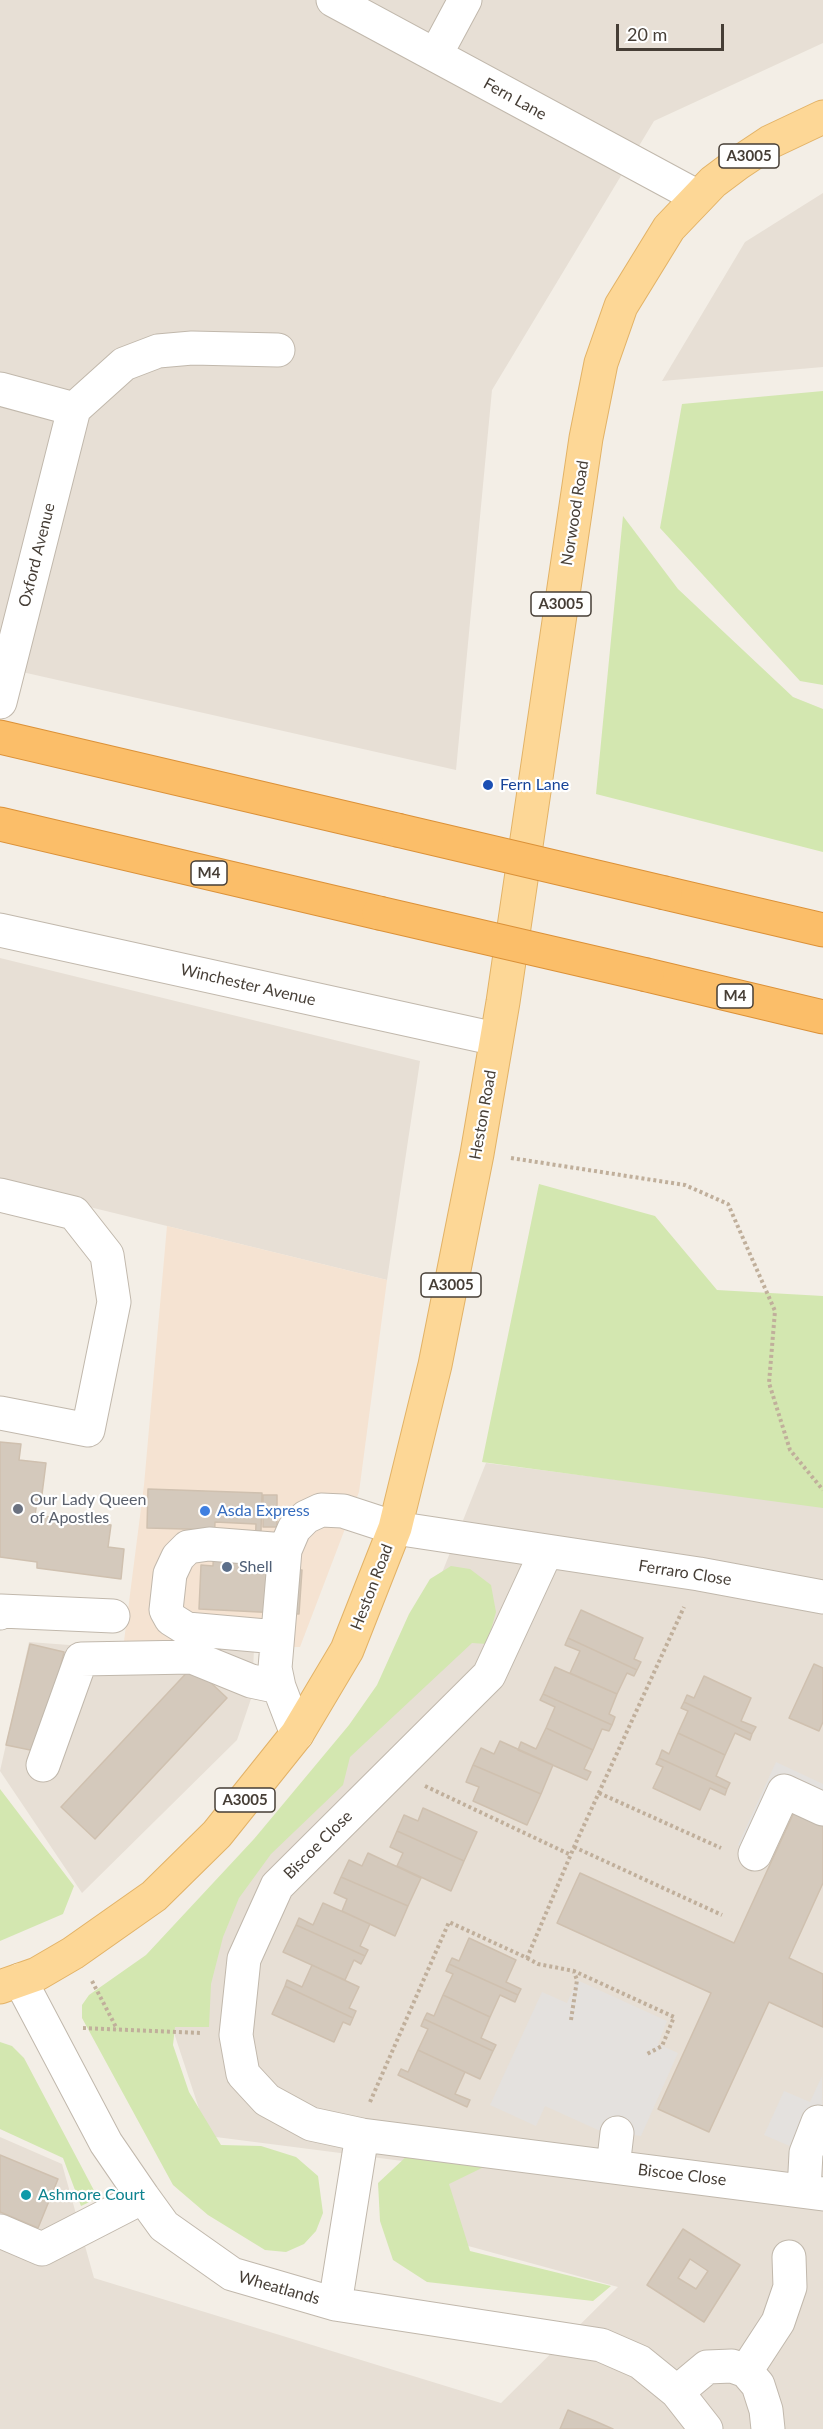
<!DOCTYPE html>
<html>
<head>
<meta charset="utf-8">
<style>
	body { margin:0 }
	#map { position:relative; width:823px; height:2429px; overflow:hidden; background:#f3eee6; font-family:Lato,sans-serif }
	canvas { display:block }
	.scale { position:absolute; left:616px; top:24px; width:108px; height:27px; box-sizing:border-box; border:3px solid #463e36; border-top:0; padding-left:8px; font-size:18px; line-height:21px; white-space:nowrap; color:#463e36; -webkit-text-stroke:4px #fff; paint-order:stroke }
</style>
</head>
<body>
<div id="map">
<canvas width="823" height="2429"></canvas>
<div class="scale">20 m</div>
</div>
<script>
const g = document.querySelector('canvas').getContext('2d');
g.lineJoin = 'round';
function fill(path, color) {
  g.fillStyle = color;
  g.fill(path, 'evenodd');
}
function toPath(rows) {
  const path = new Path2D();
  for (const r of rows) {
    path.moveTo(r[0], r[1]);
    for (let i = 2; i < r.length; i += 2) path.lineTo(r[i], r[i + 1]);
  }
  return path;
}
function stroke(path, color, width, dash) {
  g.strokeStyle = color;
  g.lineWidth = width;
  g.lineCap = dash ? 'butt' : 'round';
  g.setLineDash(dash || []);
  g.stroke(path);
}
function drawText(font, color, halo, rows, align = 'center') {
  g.font = font + ' Lato,sans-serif';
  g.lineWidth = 4.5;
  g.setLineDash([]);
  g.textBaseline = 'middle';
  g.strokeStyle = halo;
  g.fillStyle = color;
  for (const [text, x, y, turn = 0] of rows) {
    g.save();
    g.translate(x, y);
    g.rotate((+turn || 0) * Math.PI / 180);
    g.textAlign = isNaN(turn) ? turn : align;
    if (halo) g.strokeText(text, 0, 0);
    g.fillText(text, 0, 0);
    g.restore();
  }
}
fill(toPath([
	[0,0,823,0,823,43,654,121,492,390,456,770,0,667],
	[823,193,823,367,662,381,745,242],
	[0,958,420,1061,387,1280,0,1185],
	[486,1463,823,1506,823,2429,0,2429,0,2137,62,2164,94,2278,501,2403,618,2287,450,2241,426,2164,208,2136,149,1957,401,1675],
	[29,1642,123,1649,254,1648,252,1696,237,1740,82,1893,0,1771]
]), '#e7dfd5');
fill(toPath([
	[167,1226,387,1280,359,1492,300,1647,123,1649,144,1485]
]), '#f5e3d2');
fill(toPath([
	[823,391,823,685,800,681,660,528,682,404],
	[623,516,678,589,793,697,823,709,823,852,596,794],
	[539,1184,655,1216,717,1290,823,1296,823,1508,482,1462],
	[451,1566,470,1569,491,1585,496,1612,487,1644,472,1643,350,1757,343,1785,271,1854,239,1898,223,1937,211,1984,209,2027,175,2027,173,2045,189,2092,221,2145,261,2146,296,2157,318,2176,323,2213,316,2231,304,2244,286,2252,265,2250,208,2215,173,2185,82,2018,82,2005,89,1995,146,1955,254,1839,349,1725,377,1685,409,1614,430,1579],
	[0,1789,74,1886,63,1914,0,1941],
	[0,2042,12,2046,24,2058,98,2198,81,2206,63,2158,0,2129],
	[408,2155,488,2165,449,2184,470,2251,611,2286,593,2301,427,2282,393,2260,380,2221,378,2183]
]), '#d3e7b0');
fill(toPath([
	[776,1762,823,1784,823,1821,793,1808,768,1860,738,1845],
	[577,1980,667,2021,658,2044,678,2053,641,2136,598,2130,545,2106,536,2126,490,2105,542,1992,567,2003],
	[822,2076,823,2156,806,2153,764,2135,784,2091,810,2102]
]), '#e4e1de');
const building = toPath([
	[0,1442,21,1444,19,1460,46,1463,41,1502,37,1502,35,1515,111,1525,108,1547,124,1549,121,1579,37,1568,37,1562,0,1557,0,1442],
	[148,1489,262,1493,261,1531,147,1528,148,1489],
	[263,1495,277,1495,277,1527,263,1527,263,1495],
	[215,1522,256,1524,254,1568,302,1570,299,1614,199,1609,201,1565,213,1566,215,1522],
	[581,1610,643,1638,634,1659,641,1662,637,1670,568,1638,581,1610],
	[568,1638,637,1670,634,1676,627,1673,617,1694,570,1673,580,1651,565,1645,568,1638],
	[30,1644,64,1652,40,1752,6,1745,30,1644],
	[814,1664,823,1668,823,1722,819,1731,789,1718,814,1664],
	[193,1666,227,1698,95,1839,61,1807,193,1666],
	[555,1667,617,1694,609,1714,615,1717,612,1725,543,1694,555,1667],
	[704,1676,751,1698,741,1721,756,1727,752,1734,684,1702,687,1695,694,1698,704,1676],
	[543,1694,612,1725,609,1731,602,1729,593,1750,546,1728,555,1707,540,1700,543,1694],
	[684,1702,752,1734,750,1740,735,1733,725,1755,678,1733,688,1711,681,1708,684,1702],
	[546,1728,593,1750,584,1769,591,1772,587,1780,518,1750,521,1742,536,1749,546,1728],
	[678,1733,725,1755,716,1776,730,1783,727,1789,659,1758,662,1750,669,1754,678,1733],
	[500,1741,553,1765,541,1794,473,1765,481,1748,494,1754,500,1741],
	[659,1758,727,1789,725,1795,710,1788,700,1810,653,1788,663,1767,656,1764,659,1758],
	[473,1765,541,1794,527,1825,473,1801,479,1787,466,1782,473,1765],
	[423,1808,477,1832,464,1861,397,1831,404,1815,418,1821,423,1808],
	[795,1810,823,1823,823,1883,789,1958,823,1974,823,2027,769,2002,709,2132,658,2109,711,1993,557,1923,580,1873,734,1943,795,1810],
	[397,1831,464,1861,451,1891,397,1866,403,1853,390,1847,397,1831],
	[368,1853,421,1878,408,1906,341,1877,349,1860,362,1866,368,1853],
	[341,1877,408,1906,395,1936,342,1911,347,1899,334,1893,341,1877],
	[323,1903,370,1924,360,1946,368,1950,365,1956,296,1925,299,1918,313,1925,323,1903],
	[296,1925,365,1956,361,1964,354,1960,345,1980,283,1952,296,1925],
	[469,1938,516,1960,506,1982,521,1989,518,1995,449,1964,452,1958,459,1961,469,1938],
	[449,1964,518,1995,515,2002,500,1995,490,2017,443,1995,453,1974,446,1971,449,1964],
	[312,1965,359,1987,349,2008,356,2011,353,2018,285,1986,287,1980,302,1987,312,1965],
	[285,1986,353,2018,350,2025,343,2022,334,2042,272,2014,285,1986],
	[443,1995,490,2017,481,2038,496,2045,493,2051,424,2019,427,2013,434,2016,443,1995],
	[424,2019,493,2051,480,2079,418,2050,428,2029,421,2026,424,2019],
	[418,2050,465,2072,455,2094,470,2100,467,2107,398,2075,401,2069,408,2072,418,2050],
	[0,2155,58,2179,38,2228,0,2212,0,2155],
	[683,2229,740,2265,704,2322,647,2285,683,2229],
	[690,2259,708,2271,696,2289,678,2278,690,2259],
	[568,2410,595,2421,613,2429,560,2429,568,2410]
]);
fill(building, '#d4c9bc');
stroke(building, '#cfc0af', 1.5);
const minor = toPath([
	[333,0,698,197],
	[436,54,465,0],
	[0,389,74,409],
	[74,409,124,364,158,351,192,348,278,350],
	[0,702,74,409],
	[0,930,496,1039],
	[0,1195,74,1213,107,1255,114,1302,88,1430,0,1413],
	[546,1552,489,1675,277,1886,244,1959,236,2035,243,2074,267,2100,311,2124,362,2135,823,2194],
	[0,1613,1,1611,113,1616],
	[277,1637,187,1629,171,1619,166,1610,170,1574,178,1557,188,1547,209,1544,285,1550],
	[297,1734,279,1687,275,1668,285,1550,294,1529,306,1517,321,1510,343,1511,395,1528,699,1574,823,1597],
	[43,1765,81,1659,192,1657,251,1681,279,1687],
	[755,1854,784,1791,823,1809],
	[20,1980,106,2143,143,2197,164,2226,232,2274,335,2304,601,2345,640,2362,677,2392,706,2429],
	[613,2167,617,2133],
	[804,2191,806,2153,818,2122,823,2124],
	[0,2231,42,2249,143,2197],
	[335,2304,362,2135],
	[746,2371,778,2322,790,2287,789,2257],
	[677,2392,707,2367,732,2366,746,2371,758,2385,766,2410,768,2429]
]);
const major = toPath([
	[0,1987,37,1974,73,1953,154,1896,217,1834,297,1734,347,1650,395,1528,435,1365,477,1154,503,1002,586,438,601,363,621,306,669,228,713,182,737,164,770,142,823,117]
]);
const highway = toPath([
	[0,737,397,830],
	[0,824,379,913],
	[665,893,823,930],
	[647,975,823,1017]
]);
stroke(minor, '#c1b8ac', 35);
stroke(major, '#e2b266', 35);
stroke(highway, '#db9138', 35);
stroke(toPath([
	[511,1158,685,1185,728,1204,775,1311,769,1383,790,1450,823,1490],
	[425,1786,571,1855],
	[599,1793,721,1848],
	[574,1847,722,1915],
	[527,1958,538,1964,574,1971,674,2017,662,2046,647,2054],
	[92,1981,117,2029],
	[571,2020,577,1980,574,1972],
	[83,2028,202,2033],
	[370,2102,449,1922,527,1958,574,1847,684,1607]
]), '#c0af9b', 4, [3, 3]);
stroke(minor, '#fff', 33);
stroke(major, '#fdd796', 33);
stroke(highway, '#fbbe69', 33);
const highwayBridge = toPath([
	[397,830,665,893],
	[379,913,647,975]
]);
stroke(highwayBridge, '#db9138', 35, []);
stroke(highwayBridge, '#fbbe69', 33);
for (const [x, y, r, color] of [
	[488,785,6,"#1a4fb4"],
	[18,1509,6,"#6b7280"],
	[205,1511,6,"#3f7fe0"],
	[227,1567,6,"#5c6f8a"],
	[26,2195,6,"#0f9aa8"]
]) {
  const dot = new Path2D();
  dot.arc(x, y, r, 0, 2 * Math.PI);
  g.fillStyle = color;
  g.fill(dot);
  stroke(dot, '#fff', 2);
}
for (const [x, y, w] of [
	[749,156,60],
	[561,604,60],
	[209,873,36],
	[735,996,36],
	[451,1285,60],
	[245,1800,60]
]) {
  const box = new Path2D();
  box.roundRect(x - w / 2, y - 12, w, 24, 4.5);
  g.fillStyle = '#fff';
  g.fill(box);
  stroke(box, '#463e36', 1.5);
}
drawText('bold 15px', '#463e36', null, [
	["A3005",749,156],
	["A3005",561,604],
	["M4",209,873],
	["M4",735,996],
	["A3005",451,1285],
	["A3005",245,1800]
]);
drawText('16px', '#463e36', '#fff', [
	["Fern Lane",515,99,29],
	["Norwood Road",575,513,-81],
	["Oxford Avenue",37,555,-76],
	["Winchester Avenue",248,985,13],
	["Heston Road",483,1115,-80],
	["Ferraro Close",685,1573,9],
	["Heston Road",372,1587,-69],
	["Biscoe Close",318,1845,-45],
	["Biscoe Close",682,2175,7],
	["Wheatlands",279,2288,16]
]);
drawText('16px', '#164399', '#fff', [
	["Fern Lane",500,785]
], 'left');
drawText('16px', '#5b616d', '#fff', [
	["Our Lady Queen",30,1500],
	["of Apostles",30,1518]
], 'left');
drawText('16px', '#366cbe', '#fff', [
	["Asda Express",217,1511]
], 'left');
drawText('16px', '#4e5e75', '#fff', [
	["Shell",239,1567]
], 'left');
drawText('16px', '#0d838f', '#fff', [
	["Ashmore Court",38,2195]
], 'left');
</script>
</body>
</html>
